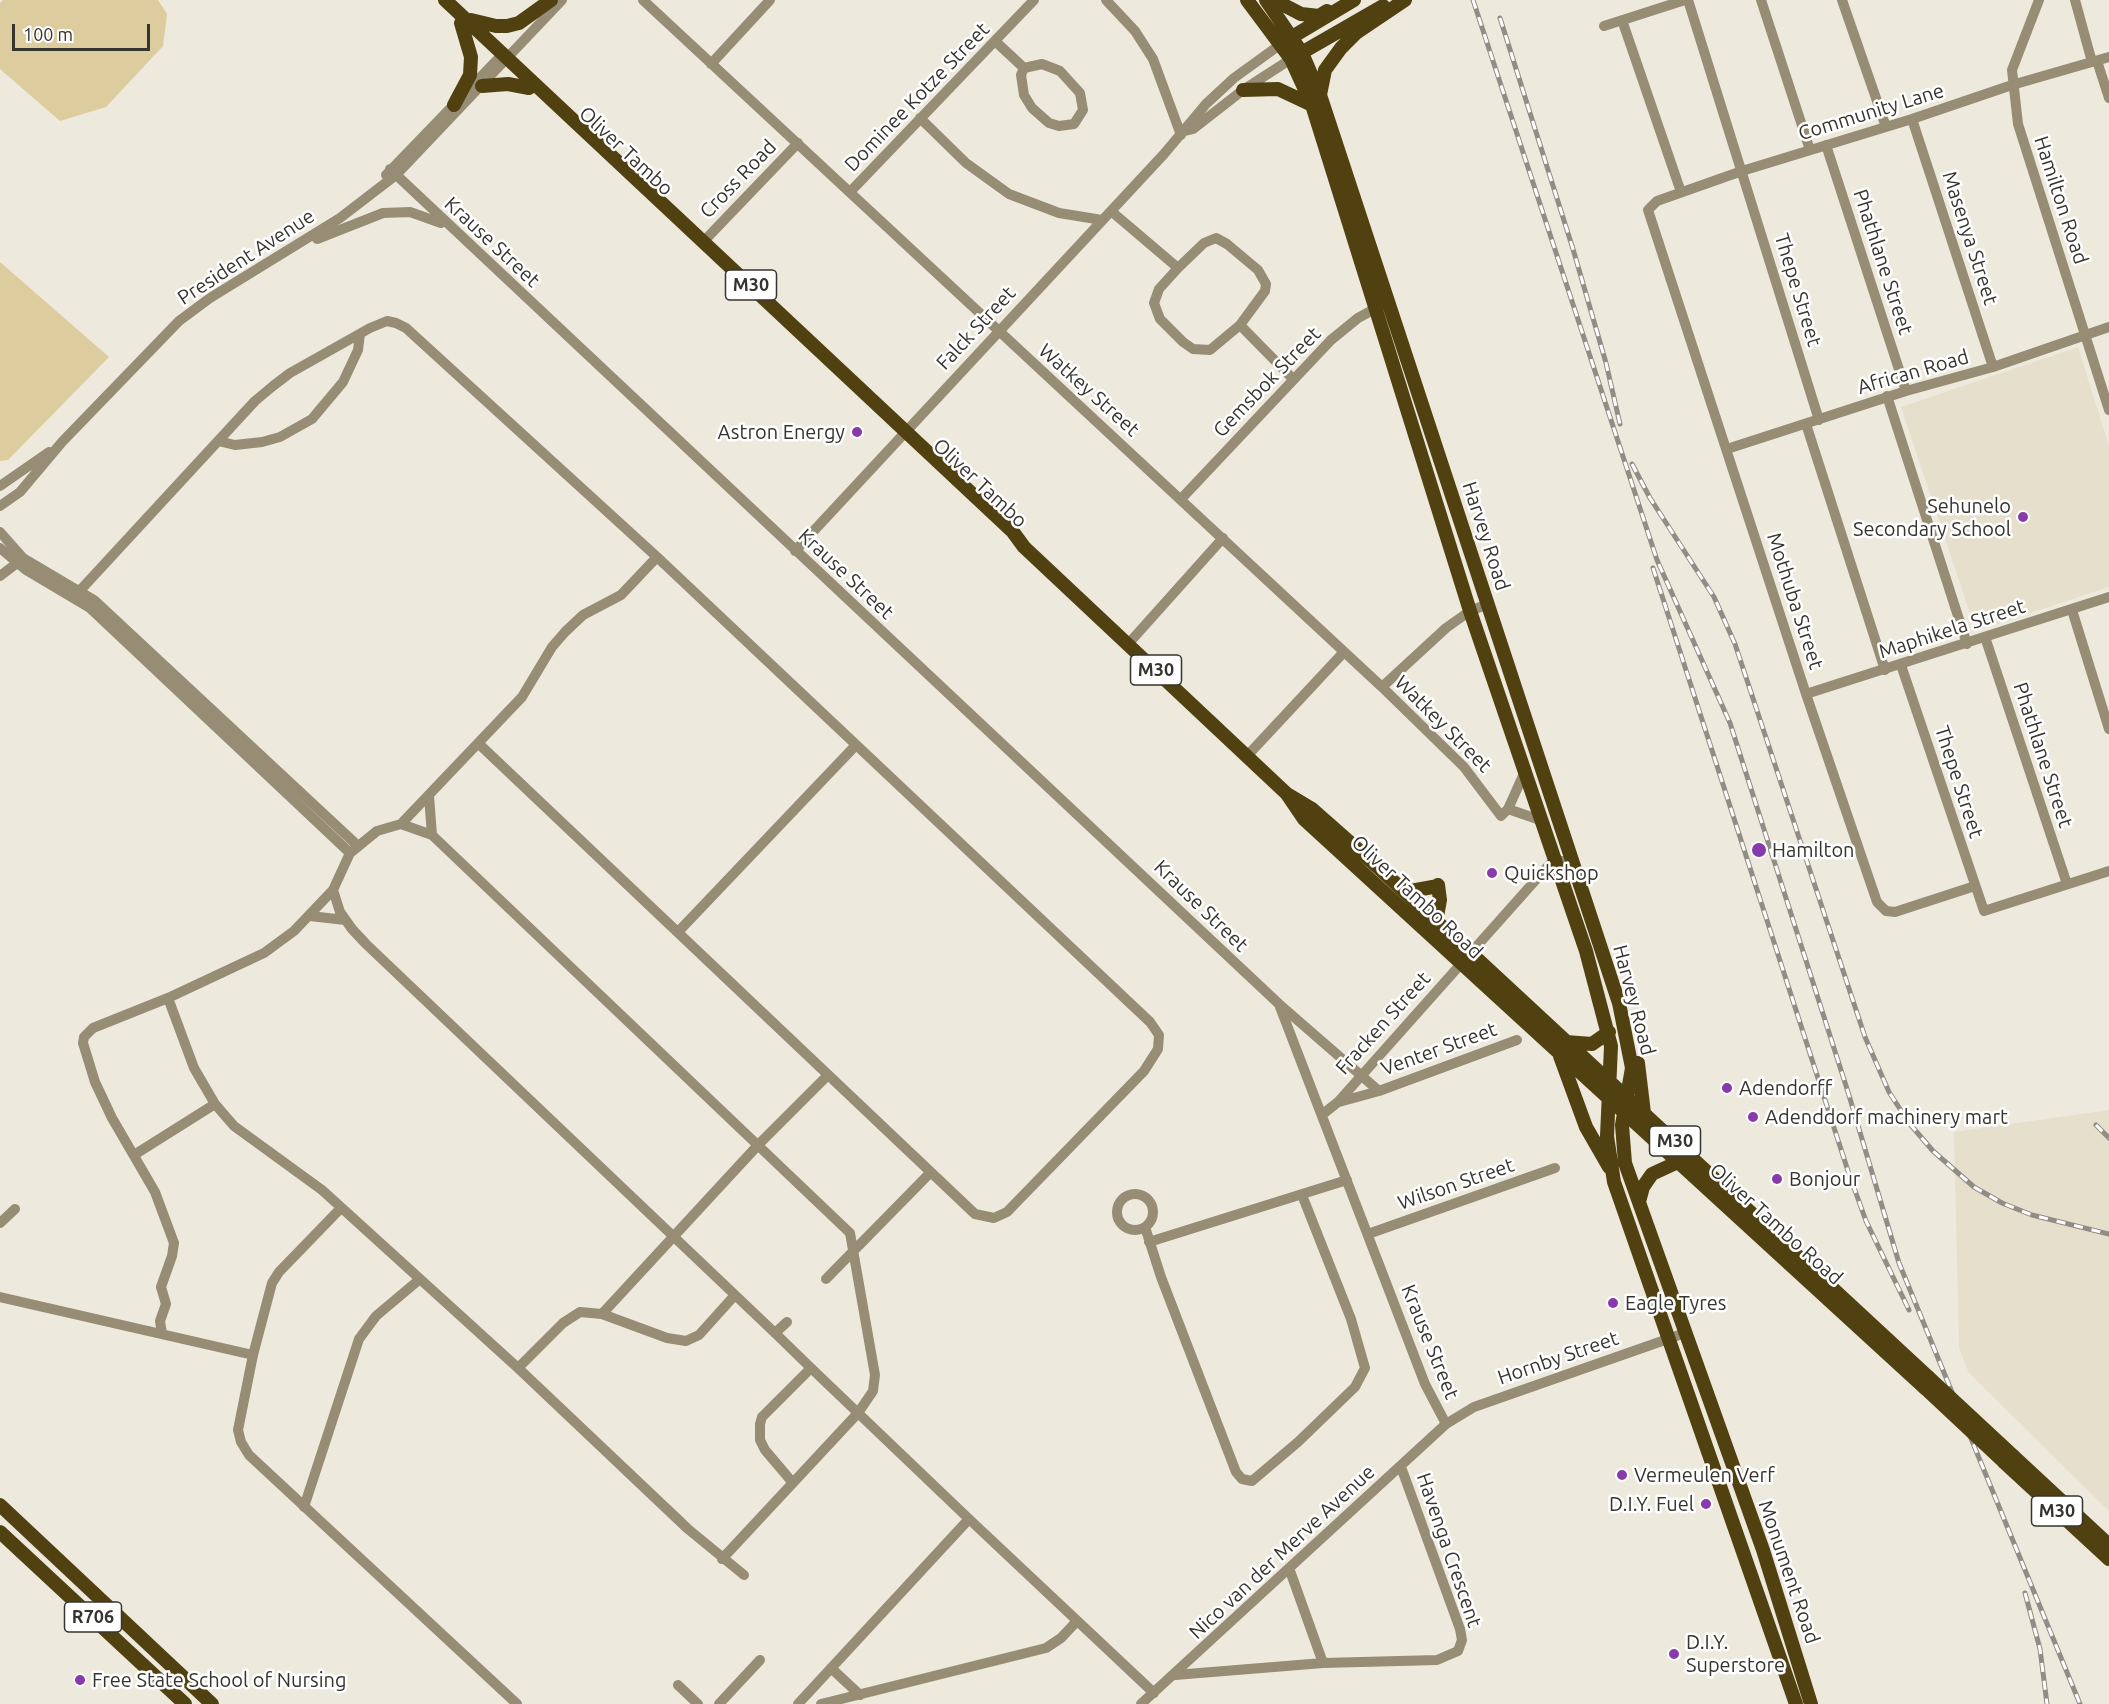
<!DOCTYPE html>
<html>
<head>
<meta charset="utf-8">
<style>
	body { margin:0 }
	#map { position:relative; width:2109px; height:1704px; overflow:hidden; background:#eee9dd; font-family:Ubuntu,sans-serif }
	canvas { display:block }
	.scale { position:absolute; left:12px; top:24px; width:138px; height:27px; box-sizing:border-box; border:3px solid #36342f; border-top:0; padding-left:8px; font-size:18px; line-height:21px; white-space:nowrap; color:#36342f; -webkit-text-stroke:4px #fff; paint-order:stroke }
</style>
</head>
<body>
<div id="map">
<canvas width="2109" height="1704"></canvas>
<div class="scale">100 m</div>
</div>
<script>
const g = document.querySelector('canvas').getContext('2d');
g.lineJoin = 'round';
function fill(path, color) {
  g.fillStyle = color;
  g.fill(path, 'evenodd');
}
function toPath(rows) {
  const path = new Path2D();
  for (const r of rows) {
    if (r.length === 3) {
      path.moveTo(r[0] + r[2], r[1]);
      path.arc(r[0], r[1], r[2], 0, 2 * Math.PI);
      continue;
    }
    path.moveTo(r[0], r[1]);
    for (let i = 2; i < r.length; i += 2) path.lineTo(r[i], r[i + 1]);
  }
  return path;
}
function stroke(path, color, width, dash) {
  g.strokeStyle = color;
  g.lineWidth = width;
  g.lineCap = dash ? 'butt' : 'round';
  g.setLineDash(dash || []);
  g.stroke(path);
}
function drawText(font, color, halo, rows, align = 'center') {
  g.font = font + ' Ubuntu,sans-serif';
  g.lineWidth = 5;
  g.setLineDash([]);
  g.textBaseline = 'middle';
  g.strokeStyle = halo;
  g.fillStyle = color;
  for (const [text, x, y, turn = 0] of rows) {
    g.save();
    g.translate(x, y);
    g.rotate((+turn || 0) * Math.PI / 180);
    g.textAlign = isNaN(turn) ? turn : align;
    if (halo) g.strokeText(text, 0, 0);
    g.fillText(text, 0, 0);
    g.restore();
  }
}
fill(toPath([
	[2078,347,2109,446,2109,587,1976,631,1901,407],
	[2109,1110,2109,1511,1969,1373,1959,1348,1954,1132]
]), '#e6dfcc');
fill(toPath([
	[3,0,158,0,167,14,163,46,106,107,60,121,0,69,0,3],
	[0,262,109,357,8,460,0,461]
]), '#ddcc9e');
stroke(toPath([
	[643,0,1382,687,1464,767,1501,816,1508,809,1526,769],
	[1106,0,1135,31,1153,59,1181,135],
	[1688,0,1819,420],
	[1761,0,1810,150],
	[1842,0,1886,127],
	[2039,0,2012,70,2018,124,2109,410],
	[2075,0,2092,62],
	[1622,20,1681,192],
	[1604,26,1685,0],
	[995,41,1024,68],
	[2097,61,2109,98],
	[711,64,770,0],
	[1042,64,1060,71,1080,93,1083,110,1074,124,1059,126,1049,123,1032,108,1024,95,1021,75,1024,68,1042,64],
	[920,118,966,163,1009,194,1059,213,1102,220],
	[1912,119,1993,367],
	[1185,131,1193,129,1243,90,1291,59],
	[1826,145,1906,391],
	[390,169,1279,1004,1379,1091],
	[386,175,498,59],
	[850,192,1034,0],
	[1111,211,1178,268,1159,289,1154,303,1160,319,1183,342,1193,349,1210,350,1240,325,1293,379],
	[317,239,383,213,410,212,441,223],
	[704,241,798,143],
	[1178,268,1204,243,1216,238,1227,244,1258,270,1266,284,1265,291,1240,325],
	[1887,396,1967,644],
	[1806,424,1885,670],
	[218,441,235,445,262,442,280,437,312,419,343,382,358,350,360,334],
	[1727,449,1906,391,1993,367,2109,327],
	[0,486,49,452],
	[1181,499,1331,340,1358,318,1380,306],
	[0,506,20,492,62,442,179,321,210,298,340,218,396,175,562,0],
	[0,532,23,558,94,600,357,845],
	[0,548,26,570,90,608,350,853],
	[795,551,1164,154,1206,104,1234,78,1281,44],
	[0,576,21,560],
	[74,597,255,401,273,386,290,373,370,328,387,321,396,323,406,328,657,557,1150,1022,1159,1035,1158,1049,1144,1071,1007,1212,994,1218,975,1214,479,744],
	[2072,610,2109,729],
	[1985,637,2067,884],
	[1129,643,1223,538],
	[1901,665,1984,911,2109,871],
	[1382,687,1446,628,1470,611,1488,604],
	[1806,694,2109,597],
	[1247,756,1343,653],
	[429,796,432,835],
	[1508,809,1543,821],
	[401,824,522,697,552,647,565,632,583,615,621,595,657,557],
	[1975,886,1895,912,1886,911,1877,902,1806,694,1648,210,1657,201,1742,171,1912,119,2012,85,2109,57],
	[310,916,345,920],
	[678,932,856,745],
	[168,998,194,1068,215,1104,234,1126,322,1190,518,1368,688,1529,744,1575],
	[1280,1007,1425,1384,1446,1424],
	[1339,1102,1379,1091,1517,1040],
	[1323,1114,1338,1102,1549,865,1557,861,1573,861],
	[134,1155,215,1104],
	[1135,1212,18],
	[340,1209,279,1272,272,1283,253,1355,238,1430,241,1442,249,1455,517,1704],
	[0,1223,15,1209],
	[1145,1227,1161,1277,1236,1472,1242,1479,1252,1481,1298,1442,1355,1387,1365,1368,1351,1319,1302,1195],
	[1368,1234,1555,1168],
	[1149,1242,1347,1180],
	[826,1279,929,1174],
	[0,1297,253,1355],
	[602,1314,759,1144,827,1076],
	[775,1333,787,1322],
	[162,1334,160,1321,166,1304,161,1287,172,1256,174,1243,155,1192,112,1118,95,1082,83,1043,84,1037,93,1028,168,998,264,953,294,931,333,890],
	[518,1368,563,1323,580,1312,602,1314,667,1338,686,1341,699,1335,735,1295],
	[793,1483,765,1450,760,1440,760,1424,762,1417,811,1368],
	[304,1507,359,1339,376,1316,420,1279],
	[722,1559,858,1413,873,1391,875,1375,850,1233,432,835,401,824,377,831,350,853,333,890,340,912,352,929,366,944,775,1333,811,1368,858,1413,969,1519,1154,1693],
	[1289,1568,1323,1663,1437,1660,1458,1651,1462,1640,1460,1629,1401,1467],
	[831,1668,860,1695],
	[1175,1675,1323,1663],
	[678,1685,698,1704],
	[719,1704,760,1660],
	[798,1704,969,1519],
	[821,1704,1046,1648,1061,1638,1077,1621],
	[1141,1704,1446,1424,1474,1407,1685,1333]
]), '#968d74', 10);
stroke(toPath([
	[445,0,1013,532,1024,547,1287,794,1304,819,1925,1388],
	[1247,0,1291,59,1312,105,1470,611,1586,951,1611,1046,1607,1136,1614,1182,1796,1704],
	[1266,0,1302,53,1320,95,1619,1003,1632,1068,1622,1125,1625,1163,1763,1550,1811,1704],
	[1274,0,1301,14,1319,16,1327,11],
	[471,20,496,26,507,26,519,23,551,0],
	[1287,40,1354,0],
	[1296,56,1383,6],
	[482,86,508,84,529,88],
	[1243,90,1278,89,1312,105],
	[1320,95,1325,70,1341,48,1356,33,1405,0],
	[454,105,470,75,471,57,461,23],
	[1287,794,1312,809,1380,869,1928,1377],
	[1405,892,1438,886],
	[1436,922,1440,900,1438,885],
	[1566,1042,1592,1044,1609,1032],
	[1560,1056,1586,1127,1609,1167],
	[1638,1063,1644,1113],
	[1639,1202,1643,1187,1652,1174,1678,1162],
	[2013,1456,2109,1545],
	[2004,1462,2109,1559],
	[0,1505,212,1704],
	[0,1532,185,1704]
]), '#524110', 14);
const rail = toPath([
	[1473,0,1657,560,1730,723,1848,1092,1899,1263,2080,1704],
	[1500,18,1573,249,1606,363,1620,424],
	[1632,464,1650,498,1714,597,1735,644,1865,1037,1889,1092,1909,1123,1933,1151,1974,1187,2002,1203,2032,1215,2109,1234],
	[1653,568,1848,1171,1866,1221,1909,1310],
	[2096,1125,2109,1138],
	[2025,1593,2040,1649,2047,1704]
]);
stroke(rail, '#918d85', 5);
stroke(rail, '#fff', 3, [9]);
stroke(toPath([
	[1928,1377,2013,1456],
	[1925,1388,2004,1462]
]), '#524110', 14);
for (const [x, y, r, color] of [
	[857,432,6,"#893aaa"],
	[2023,517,6,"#893aaa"],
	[1759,850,8,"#893aaa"],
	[1492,873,6,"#893aaa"],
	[1727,1088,6,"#893aaa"],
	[1753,1117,6,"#893aaa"],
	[1777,1179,6,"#893aaa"],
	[1613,1303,6,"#893aaa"],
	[1622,1475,6,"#893aaa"],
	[1706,1504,6,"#893aaa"],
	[1674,1654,6,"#893aaa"],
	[80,1680,6,"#893aaa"]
]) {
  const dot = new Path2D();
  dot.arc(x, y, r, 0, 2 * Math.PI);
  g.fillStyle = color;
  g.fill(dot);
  stroke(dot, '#fff', 2);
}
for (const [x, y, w] of [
	[751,285,51],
	[1156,670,51],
	[1675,1141,51],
	[2057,1511,51],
	[93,1617,57]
]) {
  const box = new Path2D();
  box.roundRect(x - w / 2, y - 15, w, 30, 4.5);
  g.fillStyle = '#fff';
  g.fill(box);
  stroke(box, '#36342f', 1.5);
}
drawText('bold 18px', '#36342f', null, [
	["M30",751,285],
	["M30",1156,670],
	["M30",1675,1141],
	["M30",2057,1511],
	["R706",93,1617]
]);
drawText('20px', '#36342f', '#fff', [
	["Dominee Kotze Street",917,97,-46],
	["Community Lane",1871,112,-17],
	["Oliver Tambo",626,151,43],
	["Cross Road",738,179,-46],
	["Hamilton Road",2061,200,72],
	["Masenya Street",1970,238,72],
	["Krause Street",492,242,43],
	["President Avenue",246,257,-33],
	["Phathlane Street",1883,262,72],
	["Thepe Street",1798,290,73],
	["Falck Street",976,328,-47],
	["African Road",1913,372,-16],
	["Gemsbok Street",1267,382,-46],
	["Watkey Street",1089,390,42],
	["Oliver Tambo",980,483,43],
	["Harvey Road",1486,536,72],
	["Krause Street",846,574,43],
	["Mothuba Street",1795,601,72],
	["Maphikela Street",1952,629,-18],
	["Watkey Street",1443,724,45],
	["Phathlane Street",2043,755,72],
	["Thepe Street",1959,782,72],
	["Oliver Tambo Road",1417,897,43],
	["Krause Street",1201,906,44],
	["Harvey Road",1634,1000,75],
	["Fracken Street",1383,1023,-48],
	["Venter Street",1439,1049,-20],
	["Wilson Street",1456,1184,-19],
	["Oliver Tambo Road",1776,1224,42],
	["Krause Street",1430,1342,68],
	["Hornby Street",1558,1358,-19],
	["Havenga Crescent",1449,1550,71],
	["Nico van der Merve Avenue",1282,1552,-43],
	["Monument Road",1789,1572,71]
]);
drawText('20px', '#36342f', '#fff', [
	["Astron Energy",845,432,"right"],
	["Sehunelo",2011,506,"right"],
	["Secondary School",2011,529,"right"],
	["Hamilton",1772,850],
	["Quickshop",1504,873],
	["Adendorff",1739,1088],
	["Adenddorf machinery mart",1765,1117],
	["Bonjour",1789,1179],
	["Eagle Tyres",1625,1303],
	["Vermeulen Verf",1634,1475],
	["D.I.Y. Fuel",1694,1504,"right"],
	["D.I.Y.",1686,1642],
	["Superstore",1686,1665],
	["Free State School of Nursing",92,1680]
], 'left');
</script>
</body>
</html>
